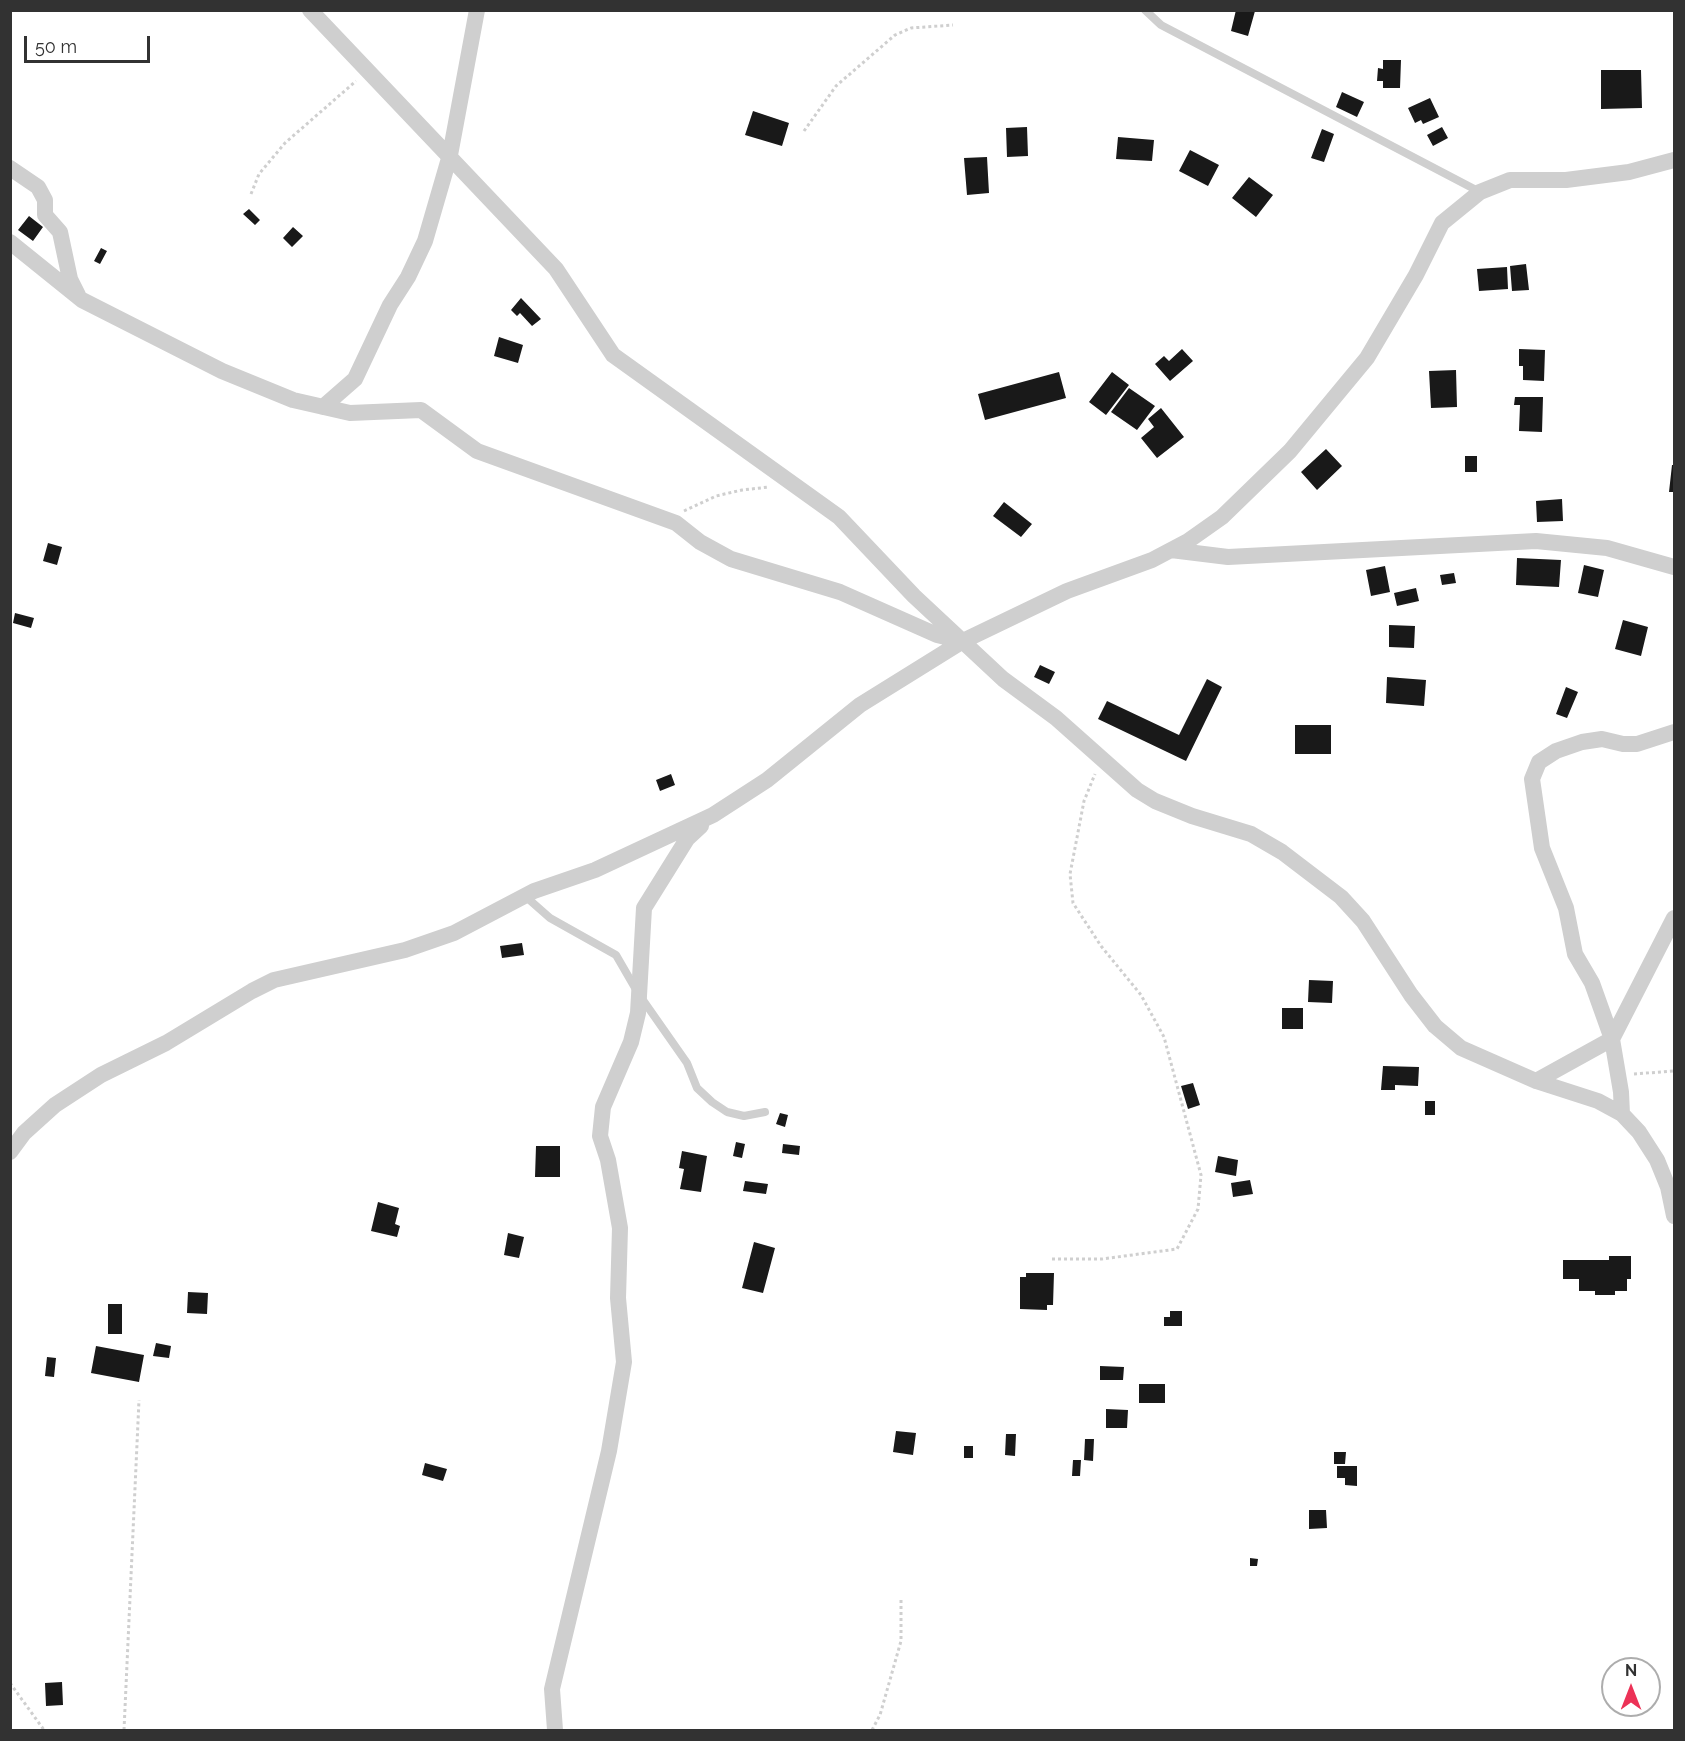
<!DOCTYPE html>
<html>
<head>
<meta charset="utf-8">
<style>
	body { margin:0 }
	#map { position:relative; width:1685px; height:1741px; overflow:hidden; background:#fff; font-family:Raleway,sans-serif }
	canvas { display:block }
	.frame { position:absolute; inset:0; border:12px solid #323232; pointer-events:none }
	.north { position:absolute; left:1601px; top:1657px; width:60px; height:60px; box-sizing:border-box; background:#fff; border:2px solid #adadad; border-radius:50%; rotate:0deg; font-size:16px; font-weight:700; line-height:24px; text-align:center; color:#323232 }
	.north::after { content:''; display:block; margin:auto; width:21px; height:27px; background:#ec3257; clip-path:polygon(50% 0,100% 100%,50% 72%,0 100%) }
	.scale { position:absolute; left:24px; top:36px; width:126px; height:27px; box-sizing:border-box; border:3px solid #323232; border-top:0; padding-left:8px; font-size:18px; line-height:21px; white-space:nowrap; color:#323232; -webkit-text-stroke:4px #fff; paint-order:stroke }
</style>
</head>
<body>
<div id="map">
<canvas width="1685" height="1741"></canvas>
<div class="frame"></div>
<div class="north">N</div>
<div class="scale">50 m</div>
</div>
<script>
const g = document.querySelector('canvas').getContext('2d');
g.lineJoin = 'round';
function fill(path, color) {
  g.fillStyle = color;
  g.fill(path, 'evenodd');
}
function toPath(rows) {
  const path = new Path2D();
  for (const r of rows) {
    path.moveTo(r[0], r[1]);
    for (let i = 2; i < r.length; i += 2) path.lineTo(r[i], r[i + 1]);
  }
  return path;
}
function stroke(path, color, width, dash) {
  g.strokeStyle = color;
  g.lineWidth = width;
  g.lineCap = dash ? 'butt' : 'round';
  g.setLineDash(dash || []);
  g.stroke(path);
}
fill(toPath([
	[1236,10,1255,11,1248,36,1231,31],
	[1383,60,1401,60,1400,88,1383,88,1383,81,1377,81,1378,68,1383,69],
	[1601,70,1641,70,1642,108,1601,109],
	[1342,92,1364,102,1357,117,1336,107],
	[1430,98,1439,117,1423,124,1421,120,1415,123,1408,108],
	[753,111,789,123,782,146,745,135],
	[1027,127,1028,156,1007,157,1006,128],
	[1442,127,1448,138,1433,146,1427,135],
	[1322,129,1334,134,1324,162,1311,158],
	[1118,137,1154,140,1152,161,1116,159],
	[1190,150,1219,165,1208,186,1179,171],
	[987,157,989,193,967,195,964,158],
	[1249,177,1273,195,1256,217,1232,198],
	[249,209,260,220,255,225,243,214],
	[29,216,43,227,33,241,18,230],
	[293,227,303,236,292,247,283,238],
	[101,248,107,251,100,264,94,261],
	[1526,264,1529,290,1512,291,1510,266],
	[1507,267,1508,289,1479,291,1477,269],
	[521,298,541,319,532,326,520,313,517,316,511,310],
	[499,337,523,345,518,363,494,356],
	[1182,349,1193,361,1170,381,1155,364,1164,356,1169,361],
	[1519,349,1545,350,1544,381,1523,380,1523,366,1519,366],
	[1456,370,1457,407,1431,408,1429,371],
	[1059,372,1066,398,985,420,978,394],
	[1112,372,1129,385,1106,415,1089,402],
	[1129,388,1155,406,1137,430,1111,412],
	[1515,397,1543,397,1542,432,1519,431,1520,405,1514,405],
	[1161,408,1184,437,1157,458,1141,438,1154,427,1148,419],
	[1326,449,1342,466,1317,490,1301,472],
	[1465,456,1477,456,1477,472,1465,472],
	[1672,465,1674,465,1674,492,1669,492],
	[1562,499,1563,521,1537,522,1536,501],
	[1004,502,1032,524,1021,537,993,516],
	[48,543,62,547,57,565,43,561],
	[1517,558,1561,560,1559,587,1516,585],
	[1584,565,1604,570,1598,597,1578,593],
	[1385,566,1390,592,1371,596,1366,570],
	[1454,573,1456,583,1442,585,1440,575],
	[1416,588,1419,601,1397,606,1394,593],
	[15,613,34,618,31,628,13,623],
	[1623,620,1648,627,1641,656,1615,649],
	[1389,625,1415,626,1414,648,1389,647],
	[1040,665,1055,672,1049,684,1034,677],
	[1387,677,1426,680,1424,706,1386,703],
	[1207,679,1222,687,1186,761,1098,719,1107,701,1179,735],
	[1566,687,1578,692,1567,718,1556,714],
	[1295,725,1331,725,1331,754,1295,754],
	[671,774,675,785,660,791,656,780],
	[522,943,524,955,502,958,500,946],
	[1309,980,1333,981,1332,1003,1308,1002],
	[1282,1008,1303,1008,1303,1029,1282,1029],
	[1383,1066,1419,1067,1418,1086,1395,1085,1395,1090,1381,1090],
	[1193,1083,1200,1105,1188,1109,1181,1086],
	[1425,1101,1435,1101,1435,1115,1425,1115],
	[780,1113,788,1115,785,1127,776,1124],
	[736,1142,745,1144,742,1158,733,1156],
	[783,1144,800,1146,799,1155,782,1153],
	[536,1146,560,1146,560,1177,535,1177],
	[682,1151,707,1156,701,1192,680,1189,684,1169,679,1168],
	[1218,1156,1238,1160,1236,1176,1215,1172],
	[1250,1180,1253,1194,1233,1197,1231,1183],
	[745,1181,768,1184,766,1194,743,1191],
	[378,1202,399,1208,395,1224,400,1226,397,1237,371,1231],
	[508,1233,524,1237,519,1258,504,1255],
	[754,1242,775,1248,763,1293,742,1288],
	[1609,1256,1631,1256,1631,1279,1627,1279,1627,1291,1615,1291,1615,1295,1595,1295,1595,1291,1579,1291,1579,1279,1563,1279,1563,1260,1609,1260],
	[1026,1273,1054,1273,1053,1305,1047,1305,1047,1310,1020,1309,1020,1277,1026,1277],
	[188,1292,208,1293,207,1314,187,1313],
	[108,1304,122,1304,122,1334,108,1334],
	[1170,1311,1182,1311,1182,1326,1164,1326,1164,1317,1170,1317],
	[156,1343,171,1346,169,1358,153,1356],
	[96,1346,144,1355,139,1382,91,1373],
	[47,1357,56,1358,54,1377,45,1376],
	[1100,1366,1124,1367,1123,1380,1100,1380],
	[1139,1384,1165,1384,1165,1403,1139,1403],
	[1106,1409,1128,1410,1127,1428,1106,1428],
	[896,1431,916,1433,913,1455,893,1452],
	[1006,1434,1016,1434,1015,1456,1005,1455],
	[1085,1439,1094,1439,1093,1461,1084,1460],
	[964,1446,973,1446,973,1458,964,1458],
	[1334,1452,1346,1452,1345,1464,1334,1464],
	[1073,1460,1081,1460,1080,1476,1072,1476],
	[425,1463,447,1469,443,1481,422,1475],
	[1337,1466,1357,1466,1357,1486,1345,1485,1345,1478,1337,1478],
	[1309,1510,1326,1510,1327,1528,1309,1529],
	[1250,1558,1258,1559,1257,1566,1250,1566],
	[62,1682,63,1705,46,1706,45,1683]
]), '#191919');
stroke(toPath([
	[804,131,836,86,895,35,911,28,953,25],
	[251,194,259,174,285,143,356,81],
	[684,511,716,496,742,490,769,487],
	[1634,1074,1674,1071],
	[1052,1259,1102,1259,1177,1249,1198,1209,1201,1175,1164,1037,1141,995,1101,946,1073,903,1070,874,1084,801,1095,774],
	[10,1683,44,1730],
	[124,1730,139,1400],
	[872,1730,880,1715,901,1641,901,1599]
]), '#cfcfcf', 3, [3, 3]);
stroke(toPath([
	[1145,10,1161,25,1480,192],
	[525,896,550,918,616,955,638,993,687,1063,697,1088,712,1102,727,1112,744,1116,765,1112]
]), '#cfcfcf', 8);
stroke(toPath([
	[310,10,556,269,613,355,839,517,914,596,1003,679,1056,718,1137,790,1155,801,1192,816,1251,834,1282,852,1341,897,1363,921,1411,995,1435,1026,1461,1048,1536,1081,1598,1101,1622,1114,1639,1132,1657,1160,1668,1187,1674,1216],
	[10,168,38,187,45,200,45,215,60,232,70,279,78,295],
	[10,242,82,300,222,371,293,400,350,413,421,410,477,451,676,523,700,542,731,559,840,592,937,635,962,641],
	[323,407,355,379,390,305,408,277,425,241,450,155,477,10],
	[1171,550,1228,557,1536,541,1607,548,1674,567],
	[1536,1081,1612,1039,1674,918],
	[1622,1114,1621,1092,1612,1039,1592,983,1575,954,1566,908,1542,848,1532,779,1539,762,1556,751,1582,742,1602,739,1623,744,1637,744,1674,732],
	[10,1152,24,1133,55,1105,101,1075,166,1043,252,991,274,980,405,950,454,933,534,891,595,870,713,815,767,780,860,705,963,641,1067,591,1152,560,1188,541,1222,517,1290,451,1367,358,1416,275,1442,223,1469,201,1480,192,1510,180,1566,180,1629,172,1674,160],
	[555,1730,552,1689,609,1451,624,1362,618,1298,620,1228,608,1160,600,1136,603,1107,631,1042,638,1013,644,908,687,839,701,826]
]), '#cfcfcf', 16);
</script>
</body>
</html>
